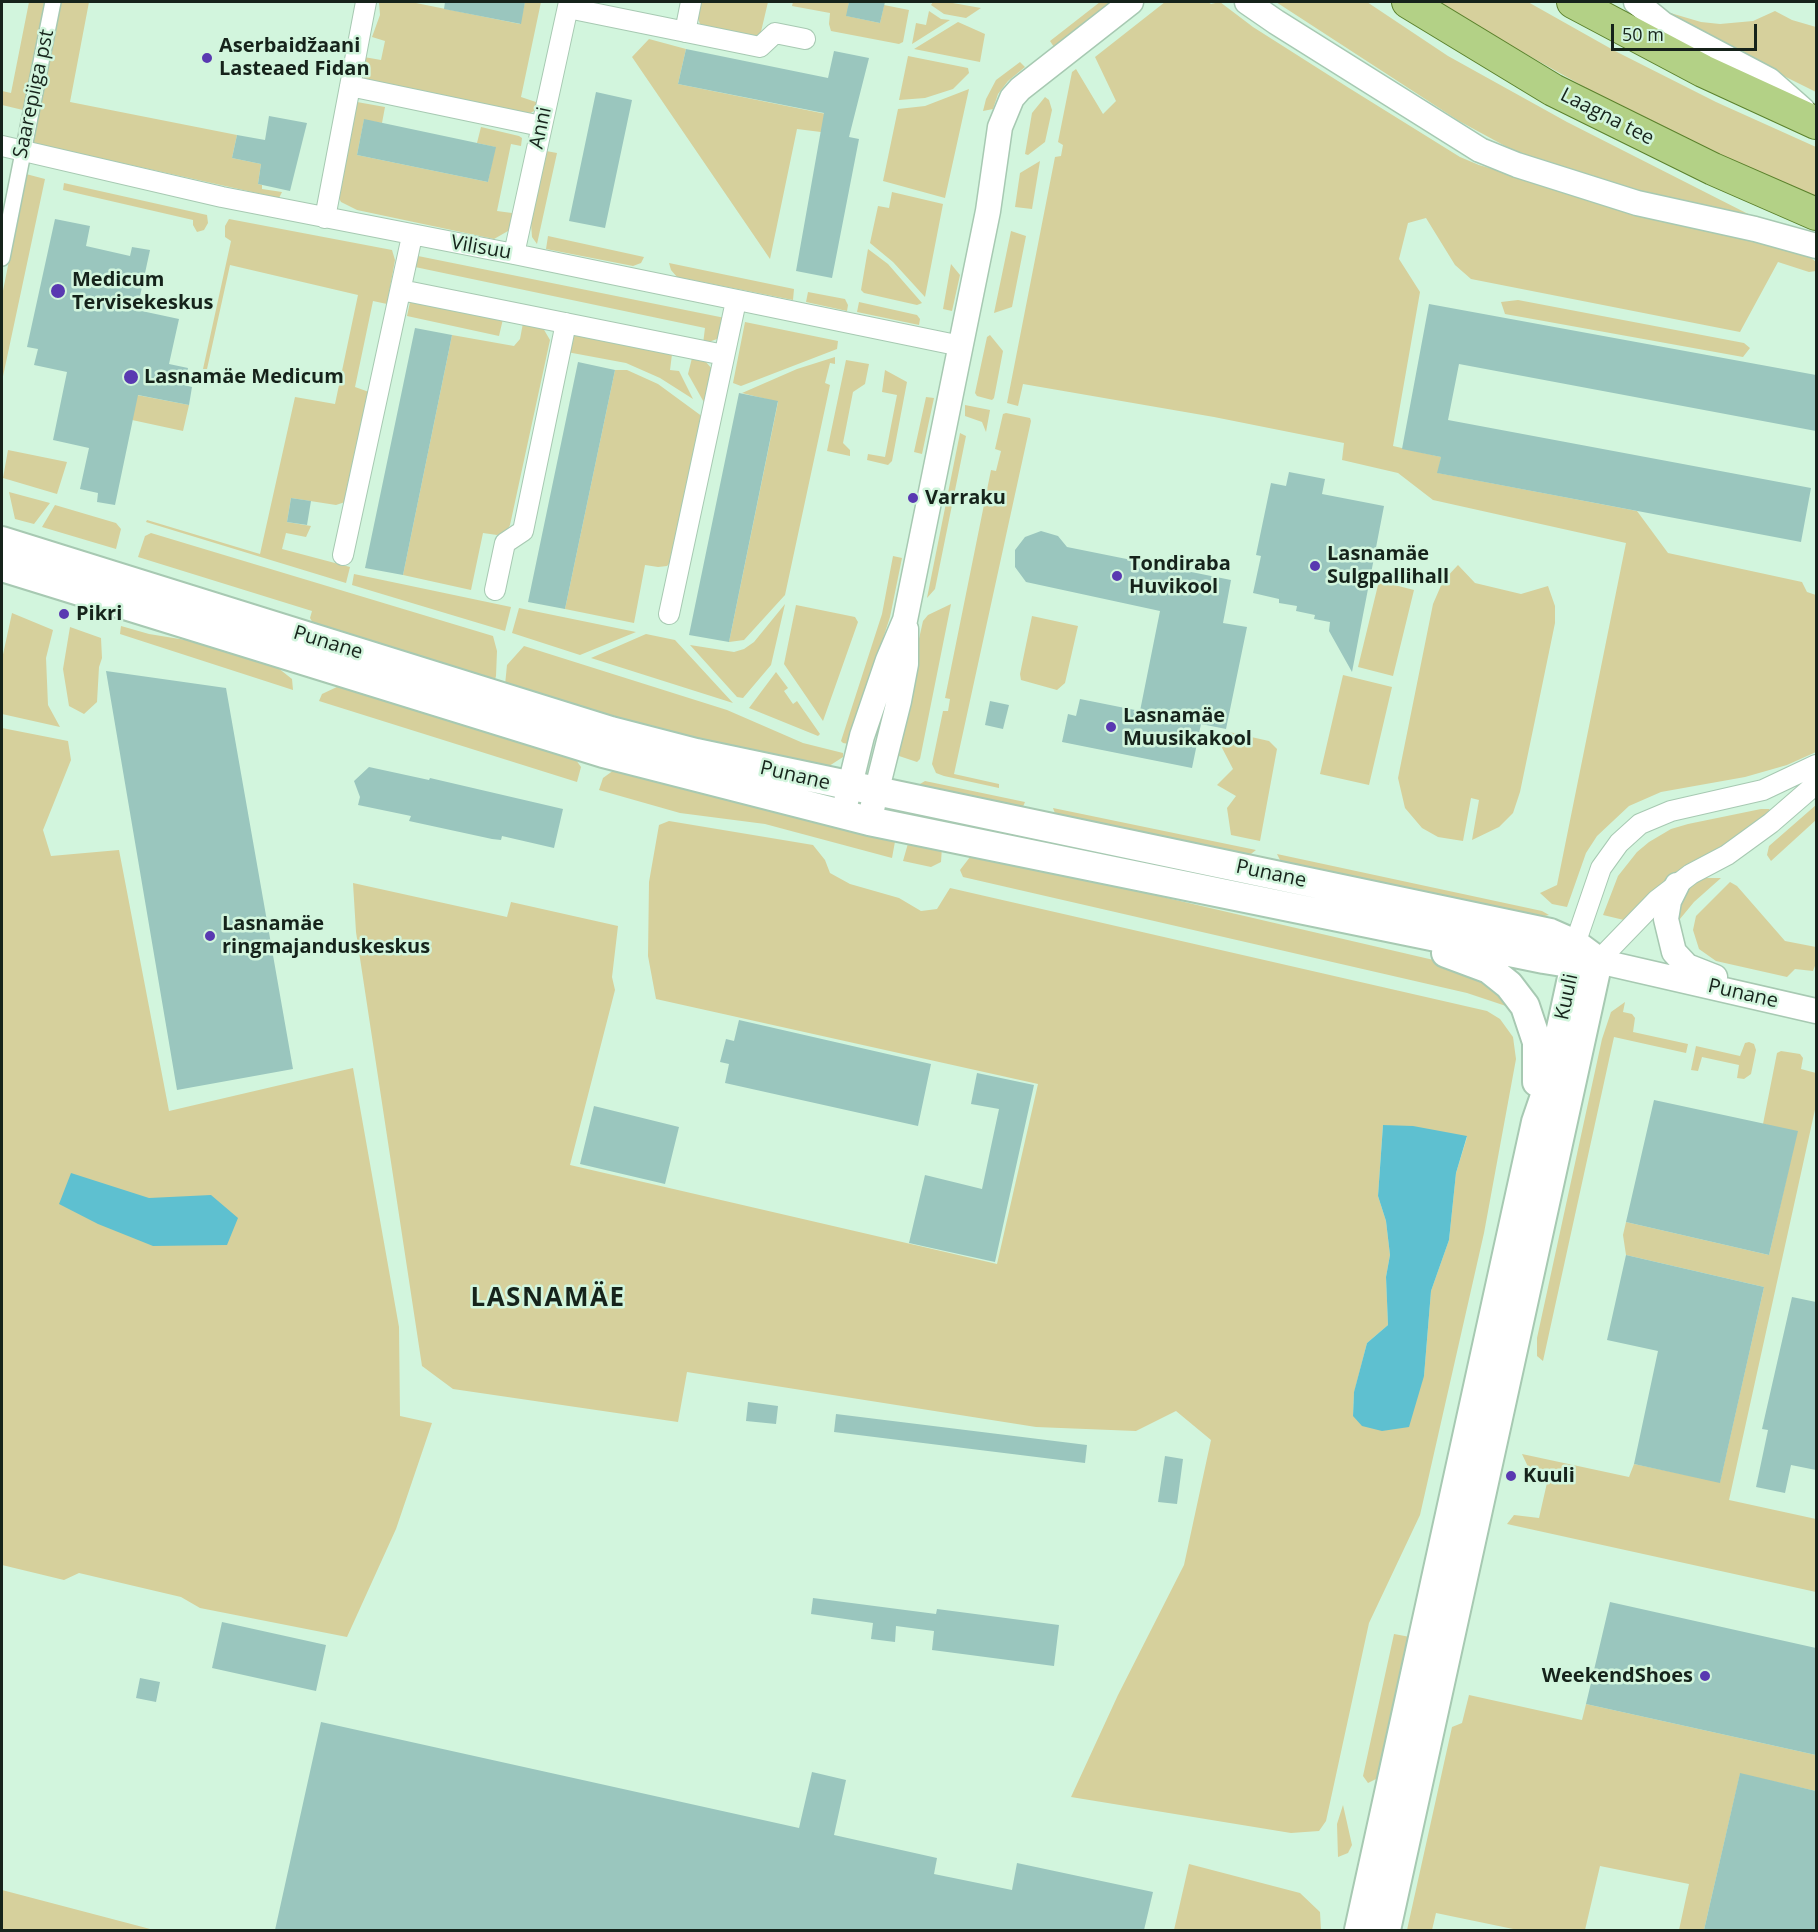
<!DOCTYPE html>
<html>
<head>
<meta charset="utf-8">
<style>
	body { margin:0 }
	#map { position:relative; width:1818px; height:1932px; overflow:hidden; background:#d2f5dd; font-family:"Open Sans",sans-serif }
	canvas { display:block }
	.frame { position:absolute; inset:0; border:3px solid #16231b; pointer-events:none }
	.scale { position:absolute; left:1611px; top:24px; width:146px; height:27px; box-sizing:border-box; border:3px solid #16231b; border-top:0; padding-left:8px; font-size:18px; line-height:21px; white-space:nowrap; color:#16231b; -webkit-text-stroke:4px #d2f5dd; paint-order:stroke }
</style>
</head>
<body>
<div id="map">
<canvas width="1818" height="1932"></canvas>
<div class="frame"></div>
<div class="scale">50 m</div>
</div>
<script>
const g = document.querySelector('canvas').getContext('2d');
g.lineJoin = 'round';
function fill(path, color) {
  g.fillStyle = color;
  g.fill(path, 'evenodd');
}
function toPath(rows) {
  const path = new Path2D();
  for (const r of rows) {
    path.moveTo(r[0], r[1]);
    for (let i = 2; i < r.length; i += 2) path.lineTo(r[i], r[i + 1]);
  }
  return path;
}
function stroke(path, color, width, dash) {
  g.strokeStyle = color;
  g.lineWidth = width;
  g.lineCap = dash ? 'butt' : 'round';
  g.setLineDash(dash || []);
  g.stroke(path);
}
function drawText(font, color, halo, rows, align = 'center') {
  g.font = font + ' "Open Sans",sans-serif';
  g.lineWidth = 5;
  g.setLineDash([]);
  g.textBaseline = 'middle';
  g.strokeStyle = halo;
  g.fillStyle = color;
  for (const [text, x, y, turn = 0] of rows) {
    g.save();
    g.translate(x, y);
    g.rotate((+turn || 0) * Math.PI / 180);
    g.textAlign = isNaN(turn) ? turn : align;
    if (halo) g.strokeText(text, 0, 0);
    g.fillText(text, 0, 0);
    g.restore();
  }
}
fill(toPath([
	[29,2,46,2,23,110,2,105,2,91,11,93],
	[60,2,89,2,70,102,237,135,232,158,261,164,258,184,262,185,262,189,282,192,279,198,32,143],
	[379,2,411,2,520,24,525,2,541,2,521,97,539,103,534,111,529,114,370,81,364,78,362,71,364,57,381,60,385,41,372,37,380,15],
	[700,2,768,2,760,36,753,38,700,24,697,16],
	[793,2,849,2,847,16,880,23,884,5,909,10,903,42,899,44,831,31,829,24,830,13,792,6],
	[933,2,947,2,981,8,966,18,944,14,931,5],
	[1100,2,1111,2,1054,47,1050,41],
	[1165,2,1208,2,1211,4,1220,2,1253,27,1349,88,1460,157,1479,165,1654,216,1803,251,1816,262,1816,271,1809,272,1778,262,1740,332,1471,279,1455,265,1426,218,1408,223,1399,259,1420,292,1393,446,1441,457,1438,473,1637,511,1668,553,1802,582,1807,592,1816,595,1816,752,1787,765,1745,777,1661,792,1629,806,1597,836,1586,853,1567,907,1552,904,1540,893,1557,885,1626,543,1433,500,1398,473,1342,460,1344,443,1214,417,1023,384,1018,406,1007,403,1055,157,1061,156,1063,145,1058,142,1072,72,1076,69,1103,114,1116,101,1095,57],
	[1276,2,1367,2,1448,56,1567,122,1758,219,1657,199,1529,159,1459,121],
	[1437,2,1528,2,1615,51,1716,102,1816,147,1816,197,1717,156,1629,112,1467,21],
	[929,11,941,19,950,20,912,44,916,23,926,25],
	[1775,11,1792,20,1816,27,1816,92,1683,26,1667,12,1701,22,1720,24,1753,21],
	[958,22,985,34,980,62,914,49],
	[649,39,686,49,678,84,836,116,821,132,797,129,770,259,632,57],
	[908,56,968,68,969,73,953,89,925,98,899,100],
	[1020,62,1025,67,1008,81,998,94,993,109,983,111,986,99,996,80],
	[969,89,945,198,883,181,898,109,925,106],
	[1045,97,1049,100,1052,110,1045,142,1028,155,1025,154,1032,113],
	[357,102,385,107,382,123,364,120,357,155,488,182,495,147,477,143,481,127,519,136,522,138,521,146,511,144,497,211,512,213,515,217,508,231,494,239,357,210,341,202,338,196,354,106],
	[546,151,557,153,537,244,532,237,531,223],
	[1040,161,1032,209,1015,207,1020,173],
	[26,174,45,179,2,381,2,296],
	[64,183,207,215,208,223,204,230,197,232,193,225,193,220,63,190],
	[892,192,943,204,925,297,893,262,870,243,878,206,889,208],
	[229,219,392,250,395,260,387,304,373,301,355,387,369,392,345,502,336,505,291,498,287,522,311,526,306,537,286,533,282,549,350,567,346,583,146,522,147,520,260,554,295,397,335,404,358,295,230,265,207,369,203,369,231,241,225,237,225,226],
	[1011,231,1026,236,1012,307,994,313],
	[548,236,644,257,641,263,633,266,546,249],
	[868,249,888,264,922,303,917,305,864,293,861,290],
	[418,256,725,318,723,330,717,339,703,344,705,328,415,267],
	[669,263,794,289,793,300,677,277,671,270],
	[951,264,960,275,952,311,943,309],
	[808,292,845,299,848,305,847,311,806,302],
	[1518,300,1744,343,1750,348,1743,357,1505,314,1501,302],
	[416,301,503,319,499,336,407,316,410,302],
	[859,302,917,315,920,319,919,325,857,312],
	[745,322,838,341,837,349,741,386,733,383],
	[523,323,543,328,550,340,510,525,507,531,497,535,483,533,471,590,403,575,452,335,514,346,520,339],
	[572,332,672,354,670,370,679,371,693,399,660,378,626,363,567,352],
	[990,335,1003,351,994,398,992,400,977,396,975,393,987,337],
	[835,357,835,364,830,363,825,383,830,385,785,595,744,640,729,642,778,402,742,393,797,369],
	[692,358,706,362,712,369,706,406,688,374],
	[846,360,869,364,865,384,853,392,843,443,850,450,850,456,827,451],
	[615,370,627,370,658,384,703,417,674,558,667,566,658,567,645,565,634,623,565,609],
	[885,370,907,382,892,461,888,465,867,460,868,454,885,457,897,395,882,392],
	[137,395,189,405,183,431,132,420],
	[926,397,934,398,922,454,914,452],
	[965,405,990,410,986,432,982,422,965,416],
	[1006,413,1030,418,1031,421,954,774,999,784,999,788,944,776,936,773,932,764,943,711,948,711,950,699,945,698,991,470,996,471,1001,451,995,449,1003,414],
	[960,433,966,436,935,589,927,598],
	[8,450,67,462,57,494,3,478],
	[9,492,50,503,34,524,15,519],
	[55,505,116,523,121,529,116,549,42,527],
	[151,533,493,636,497,651,496,676,494,683,315,627,310,618,312,611,138,557,145,536],
	[893,556,902,558,890,617,849,744,843,743,841,741,882,614],
	[1458,565,1475,583,1521,594,1548,586,1555,606,1555,623,1535,720,1520,792,1513,813,1499,827,1472,840,1479,800,1471,798,1463,841,1438,837,1422,828,1405,808,1398,778,1433,604,1443,581],
	[354,574,511,607,505,631,352,585],
	[1379,581,1414,590,1393,676,1358,667],
	[785,604,771,665,743,698,737,697,690,645,734,652,744,649,754,642],
	[951,604,920,759,917,762,893,754,923,621,928,615],
	[796,605,855,617,858,622,823,721,784,664],
	[519,608,636,632,580,655,512,633],
	[12,613,53,630,46,658,48,705,60,727,2,714,2,659],
	[1032,616,1078,626,1065,683,1057,690,1021,680,1020,674],
	[121,626,149,634,198,642,273,664,292,679,293,690,120,634],
	[70,627,101,638,102,658,99,667,97,702,84,714,69,706,63,669],
	[646,634,675,640,733,703,591,658],
	[524,646,727,710,803,743,843,753,843,757,826,768,722,750,505,685,507,665],
	[776,672,788,688,784,691,793,704,797,701,820,734,818,736,749,708],
	[1343,675,1392,687,1369,785,1320,774],
	[339,686,574,757,581,767,577,782,319,701,322,694],
	[2,728,68,741,71,760,43,830,51,856,119,850,169,1111,353,1068,399,1327,400,1416,432,1423,396,1529,347,1637,200,1608,181,1597,79,1573,64,1580,2,1565],
	[1229,732,1269,741,1277,749,1260,841,1231,835,1227,808,1236,796,1217,785,1233,769,1220,744],
	[614,770,896,836,892,858,765,824,680,813,599,790,603,778],
	[925,781,1025,802,1022,809,918,792,920,784],
	[1816,805,1816,820,1771,861,1767,855,1769,846],
	[1053,808,1256,850,1247,857,1056,816],
	[1761,809,1769,809,1771,811,1744,833,1677,874,1624,920,1603,915,1618,876,1637,852,1649,842,1671,829,1688,824],
	[669,821,813,845,825,860,830,873,850,884,899,898,921,911,937,909,950,888,1487,1011,1500,1019,1513,1037,1516,1059,1484,1233,1420,1515,1369,1623,1326,1821,1319,1831,1291,1833,1071,1797,1118,1695,1184,1565,1211,1440,1176,1411,1136,1431,1036,1427,687,1372,678,1422,453,1389,422,1366,356,932,353,883,507,917,511,902,618,926,612,977,615,990,570,1165,997,1264,1038,1084,656,999,648,956,649,882,659,825],
	[1383,1125,1467,1137,1456,1173,1449,1240,1431,1291,1424,1376,1353,1416,1354,1393,1367,1343,1388,1325,1386,1277,1390,1255,1386,1221,1378,1196],
	[909,840,942,847,941,862,931,867,903,861],
	[978,854,1468,968,1485,976,1509,1007,1467,993,963,877,960,870,970,857],
	[1277,854,1542,911,1549,915,1536,918,1281,862],
	[1703,878,1721,878,1694,902,1675,925,1675,916,1689,885],
	[1730,882,1737,886,1785,941,1816,947,1816,963,1813,971,1795,969,1787,977,1716,961,1699,949,1693,930,1696,916],
	[1625,1002,1623,1012,1632,1014,1635,1018,1633,1032,1688,1044,1686,1053,1614,1037,1543,1361,1537,1356,1537,1338,1602,1039,1611,1012],
	[1749,1042,1754,1044,1756,1050,1751,1074,1744,1079,1737,1078,1739,1065,1702,1057,1698,1071,1691,1070,1696,1046,1740,1056,1745,1043],
	[1781,1051,1800,1054,1803,1058,1801,1069,1816,1073,1816,1105,1729,1500,1816,1519,1816,1592,1507,1524,1514,1515,1539,1518,1549,1474,1529,1469,1522,1454,1629,1477,1634,1464,1720,1482,1764,1287,1626,1255,1623,1235,1626,1222,1769,1255,1797,1132,1763,1124,1777,1053],
	[1394,1634,1410,1637,1380,1777,1368,1783,1363,1776],
	[1469,1695,1582,1720,1586,1704,1816,1755,1816,1791,1740,1774,1704,1930,1679,1930,1689,1884,1600,1866,1585,1930,1518,1930,1436,1913,1432,1930,1407,1930,1452,1727,1462,1723],
	[1343,1805,1352,1845,1348,1853,1338,1857,1337,1824],
	[1189,1864,1300,1893,1320,1912,1321,1930,1174,1930],
	[2,1890,154,1930,2,1930]
]), '#d6d09c');
fill(toPath([
	[1383,1125,1413,1126,1467,1136,1456,1173,1449,1240,1431,1291,1424,1376,1409,1427,1382,1431,1362,1426,1353,1416,1354,1392,1367,1343,1388,1325,1386,1277,1390,1255,1386,1221,1378,1196],
	[71,1173,149,1198,211,1195,238,1218,227,1245,153,1246,98,1224,59,1204]
]), '#5ec0d0');
fill(toPath([
	[445,2,525,2,521,24,444,9],
	[849,2,885,2,880,23,846,16],
	[686,49,828,78,834,51,869,58,849,137,859,139,832,278,796,271,824,113,678,84],
	[596,92,632,100,605,228,569,221],
	[269,116,307,123,290,191,258,184,261,164,232,158,237,135,265,140],
	[364,119,496,147,488,182,357,155],
	[55,219,90,226,86,246,130,256,132,247,150,250,137,310,179,319,169,364,188,368,184,385,192,387,189,405,138,395,115,505,97,502,98,493,80,489,89,448,53,440,67,372,34,365,38,349,27,347],
	[1429,304,1816,375,1816,431,1459,364,1448,420,1811,488,1801,542,1437,473,1441,457,1402,449],
	[415,328,452,335,403,575,365,568],
	[578,362,615,370,565,609,528,602],
	[739,393,778,401,729,642,689,635],
	[1289,472,1325,479,1322,494,1384,506,1352,672,1329,631,1330,622,1314,619,1315,615,1296,611,1297,606,1279,603,1279,599,1253,593,1261,556,1256,555,1271,483,1286,486],
	[291,498,311,501,307,525,287,522],
	[1041,531,1058,536,1067,547,1231,580,1223,623,1247,627,1226,729,1201,724,1192,768,1062,742,1068,714,1076,716,1080,699,1140,711,1160,611,1026,582,1015,567,1015,550,1025,537],
	[106,671,226,688,293,1069,177,1090],
	[990,701,1009,705,1003,729,985,725],
	[369,767,429,780,430,778,563,809,554,848,502,836,501,840,492,839,409,821,411,816,358,805,360,797,354,781],
	[739,1020,931,1064,918,1126,725,1083,729,1064,720,1062,726,1039,734,1041],
	[977,1073,1034,1085,995,1262,909,1243,925,1175,982,1189,999,1109,971,1104],
	[1654,1100,1798,1131,1769,1255,1626,1222],
	[594,1106,679,1127,665,1184,580,1164],
	[1626,1255,1764,1287,1720,1483,1634,1464,1658,1351,1607,1340],
	[1792,1297,1816,1302,1816,1470,1791,1465,1785,1493,1756,1487,1768,1430,1762,1429],
	[748,1402,778,1406,776,1424,746,1421],
	[836,1414,1087,1445,1085,1463,834,1432],
	[1165,1456,1183,1459,1177,1504,1158,1502],
	[813,1598,936,1614,937,1609,1059,1625,1054,1666,932,1650,934,1631,896,1626,895,1642,871,1639,873,1623,811,1614],
	[1610,1602,1816,1648,1816,1755,1586,1704],
	[222,1622,326,1645,316,1691,212,1668],
	[140,1678,160,1682,156,1702,136,1698],
	[321,1722,799,1828,812,1772,846,1780,834,1835,937,1858,934,1874,1012,1890,1017,1863,1153,1892,1144,1930,275,1930],
	[1740,1773,1816,1791,1815,1930,1704,1930]
]), '#9ac6be');
const pedestrian = toPath([
	[2,258,53,2]
]);
const minor = toPath([
	[568,8,760,47,775,33,805,39],
	[685,32,691,2],
	[350,86,541,126],
	[2,146,222,197,514,254,961,346],
	[325,218,366,2],
	[514,254,569,2],
	[401,290,724,355],
	[343,555,412,236],
	[495,590,505,543,523,531,566,323],
	[669,614,736,301],
	[1575,957,1575,944,1601,868,1619,843,1640,824,1671,811,1763,790,1816,765],
	[1598,961,1657,900,1691,874,1727,855,1771,823,1816,784]
]);
const tertiary = toPath([
	[1247,2,1276,22,1480,150,1517,165,1637,203,1755,229,1816,246],
	[1636,2,1663,24,1769,80,1803,110],
	[843,814,862,736,888,660,905,620,988,211,1000,127,1012,98,1020,89,1131,2],
	[869,821,899,701,906,664,906,629],
	[1677,885,1669,901,1666,919,1674,952,1687,966,1715,977],
	[1598,961,1816,1011]
]);
const secondary = toPath([
	[2,541,611,731,696,753,1550,933,1575,944,1598,961],
	[2,567,603,753,869,821,1544,959,1575,964,1598,961],
	[1446,953,1489,969,1509,985,1525,1006,1537,1042,1537,1082],
	[1359,1930,1536,1122,1549,1084,1575,964],
	[1386,1930,1598,961]
]);
const primary = toPath([
	[1408,2,1553,90,1713,169,1816,214],
	[1573,2,1703,71,1816,123]
]);
stroke(pedestrian, '#a7c9b2', 18);
stroke(minor, '#a7c9b2', 22);
stroke(tertiary, '#a7c9b2', 27);
stroke(secondary, '#a7c9b2', 32);
stroke(primary, '#5b812c', 34);
stroke(pedestrian, '#fff', 15);
stroke(minor, '#fff', 20);
stroke(tertiary, '#fff', 24);
stroke(secondary, '#fff', 28);
stroke(primary, '#b3d186', 32);
for (const [x, y, r, color] of [
	[207,58,6,"#5939b1"],
	[58,291,8,"#5939b1"],
	[131,377,8,"#5939b1"],
	[913,498,6,"#5939b1"],
	[1315,566,6,"#5939b1"],
	[1117,576,6,"#5939b1"],
	[64,614,6,"#5939b1"],
	[1111,727,6,"#5939b1"],
	[210,936,6,"#5939b1"],
	[1511,1476,6,"#5939b1"],
	[1705,1676,6,"#5939b1"]
]) {
  const dot = new Path2D();
  dot.arc(x, y, r, 0, 2 * Math.PI);
  g.fillStyle = color;
  g.fill(dot);
  stroke(dot, '#d2f5dd', 2);
}
drawText('bold 20px', '#16231b', '#d2f5dd', [
	["Aserbaidžaani",219,46],
	["Lasteaed Fidan",219,69],
	["Medicum",72,280],
	["Tervisekeskus",72,303],
	["Lasnamäe Medicum",144,377],
	["Varraku",925,498],
	["Lasnamäe",1327,554],
	["Sulgpallihall",1327,577],
	["Tondiraba",1129,564],
	["Huvikool",1129,587],
	["Pikri",76,614],
	["Lasnamäe",1123,716],
	["Muusikakool",1123,739],
	["Lasnamäe",222,924],
	["ringmajanduskeskus",222,947],
	["Kuuli",1523,1476],
	["WeekendShoes",1693,1676,"right"]
], 'left');
drawText('20px', '#16231b', '#d2f5dd', [
	["Saarepiiga pst",34,94,-78],
	["Laagna tee",1607,117,27],
	["Anni",541,128,-78],
	["Vilisuu",481,248,10],
	["Punane",328,643,17],
	["Punane",795,776,13],
	["Punane",1271,874,12],
	["Punane",1743,994,13],
	["Kuuli",1567,997,-78]
]);
g.letterSpacing = '1.5px';
drawText('bold 26px', '#16231b', '#d2f5dd', [
	["LASNAMÄE",548,1299]
]);
g.letterSpacing = '0px';
</script>
</body>
</html>
